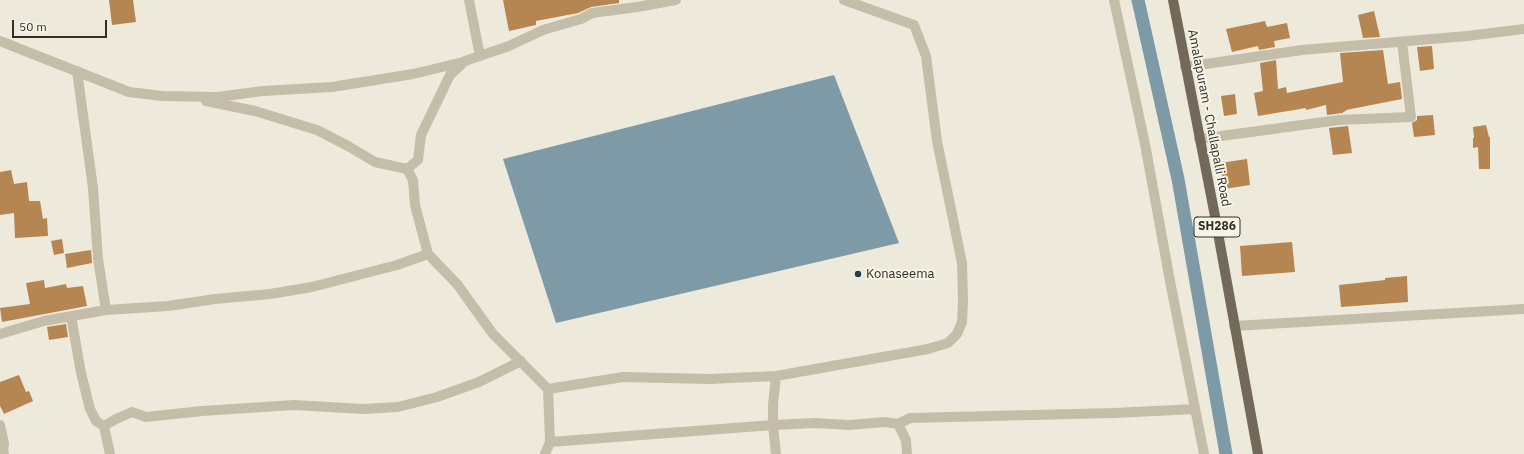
<!DOCTYPE html>
<html>
<head>
<meta charset="utf-8">
<style>
	body { margin:0 }
	#map { position:relative; width:1524px; height:454px; overflow:hidden; background:#eeeadb; font-family:"IBM Plex Sans",sans-serif }
	canvas { display:block }
	.scale { position:absolute; left:12px; top:20px; width:95px; height:18px; box-sizing:border-box; border:2px solid #322e28; border-top:0; padding-left:5px; font-size:12px; line-height:14px; white-space:nowrap; color:#322e28; -webkit-text-stroke:3px #f6f3e7; paint-order:stroke }
</style>
</head>
<body>
<div id="map">
<canvas width="1524" height="454"></canvas>
<div class="scale">50 m</div>
</div>
<script>
const g = document.querySelector('canvas').getContext('2d');
g.lineJoin = 'round';
function fill(path, color) {
  g.fillStyle = color;
  g.fill(path, 'evenodd');
}
function toPath(rows) {
  const path = new Path2D();
  for (const r of rows) {
    path.moveTo(r[0], r[1]);
    for (let i = 2; i < r.length; i += 2) path.lineTo(r[i], r[i + 1]);
  }
  return path;
}
function stroke(path, color, width, dash) {
  g.strokeStyle = color;
  g.lineWidth = width;
  g.lineCap = dash ? 'butt' : 'round';
  g.setLineDash(dash || []);
  g.stroke(path);
}
function drawText(font, color, halo, rows, align = 'center') {
  g.font = font + ' "IBM Plex Sans",sans-serif';
  g.lineWidth = 4;
  g.setLineDash([]);
  g.textBaseline = 'middle';
  g.strokeStyle = halo;
  g.fillStyle = color;
  for (const [text, x, y, turn = 0] of rows) {
    g.save();
    g.translate(x, y);
    g.rotate((+turn || 0) * Math.PI / 180);
    g.textAlign = isNaN(turn) ? turn : align;
    if (halo) g.strokeText(text, 0, 0);
    g.fillText(text, 0, 0);
    g.restore();
  }
}
fill(toPath([
	[834,75,899,243,556,323,503,159]
]), '#7e9aa7');
stroke(toPath([
	[1138,0,1178,179,1226,454]
]), '#7e9aa7', 13);
fill(toPath([
	[109,0,133,0,136,22,112,25],
	[503,0,619,0,619,3,591,7,578,13,536,21,536,25,509,31],
	[1374,11,1380,37,1363,38,1358,15],
	[1265,21,1267,27,1287,23,1290,38,1274,41,1275,47,1259,50,1258,46,1232,52,1226,29],
	[1432,46,1434,69,1420,71,1417,47],
	[1383,50,1388,84,1400,82,1402,99,1346,110,1346,111,1343,112,1343,113,1327,115,1326,105,1306,110,1306,108,1258,116,1254,93,1263,91,1260,63,1276,60,1278,89,1286,87,1287,93,1343,82,1340,53],
	[1235,94,1237,114,1224,116,1221,96],
	[1433,115,1435,135,1414,137,1412,123,1417,120,1417,116],
	[1486,125,1489,137,1490,137,1490,169,1479,169,1478,147,1473,148,1473,138,1474,138,1473,127],
	[1348,126,1352,153,1333,155,1329,128],
	[1247,159,1250,185,1224,189,1220,163],
	[11,170,14,184,27,182,29,201,40,201,43,219,47,218,48,236,15,238,14,213,0,215,0,172],
	[62,239,64,253,54,255,51,241],
	[1292,242,1295,272,1242,276,1240,246],
	[91,250,92,263,67,268,65,254],
	[1407,276,1408,302,1341,307,1339,285,1385,280,1385,278],
	[44,280,45,288,66,284,67,288,83,286,87,306,2,322,0,308,30,304,26,283],
	[66,324,68,337,49,340,47,327],
	[19,375,26,392,29,391,33,401,4,414,0,406,0,382]
]), '#b58552');
stroke(toPath([
	[469,0,480,56],
	[1114,0,1145,144,1170,281,1204,454],
	[0,41,129,92,162,96,217,97,263,91,332,87,413,74,463,62],
	[1185,67,1302,50,1467,36,1524,29],
	[77,71,93,188,98,259,106,310],
	[206,101,255,111,317,130,348,146,375,162,407,169],
	[1199,139,1339,120,1411,117,1402,42],
	[71,316,81,373,90,409,96,421,104,426,110,454],
	[1234,326,1524,309],
	[0,334,44,321,106,310,168,306,215,299,270,294,312,287,397,265,428,254],
	[776,376,773,404,773,425,815,423,849,425,885,422,898,424,906,440,907,454],
	[548,389,623,377,709,379,776,376,928,349,948,343,957,334,962,322,963,302,962,263,937,141,926,56,914,25,844,0],
	[898,424,910,418,1114,413,1195,409],
	[0,425,4,444,3,451,4,454],
	[104,426,116,419,132,412,146,417,202,411,294,405,363,409,398,407,437,397,479,382,521,361],
	[550,442,773,425,776,454],
	[545,454,550,442,548,389,493,334,457,284,428,254,415,205,413,180,407,169,418,160,421,135,450,75,465,61,509,46,543,30,581,19,592,13,637,7,676,0]
]), '#c4bda9', 10);
stroke(toPath([
	[1173,0,1214,211,1258,454]
]), '#72695b', 10);
for (const [x, y, r, color] of [
	[858,274,4,"#23404e"]
]) {
  const dot = new Path2D();
  dot.arc(x, y, r, 0, 2 * Math.PI);
  g.fillStyle = color;
  g.fill(dot);
  stroke(dot, '#f6f3e7', 1.5);
}
for (const [x, y, w] of [
	[1217,227,46]
]) {
  const box = new Path2D();
  box.roundRect(x - w / 2, y - 10, w, 20, 3);
  g.fillStyle = '#f6f3e7';
  g.fill(box);
  stroke(box, '#322e28', 1);
}
drawText('bold 12px', '#322e28', null, [
	["SH286",1217,227]
]);
drawText('13px', '#322e28', '#f6f3e7', [
	["Amalapuram - Challapalli Road",1209,118,79]
]);
drawText('13px', '#322e28', '#f6f3e7', [
	["Konaseema",866,274]
], 'left');
</script>
</body>
</html>
